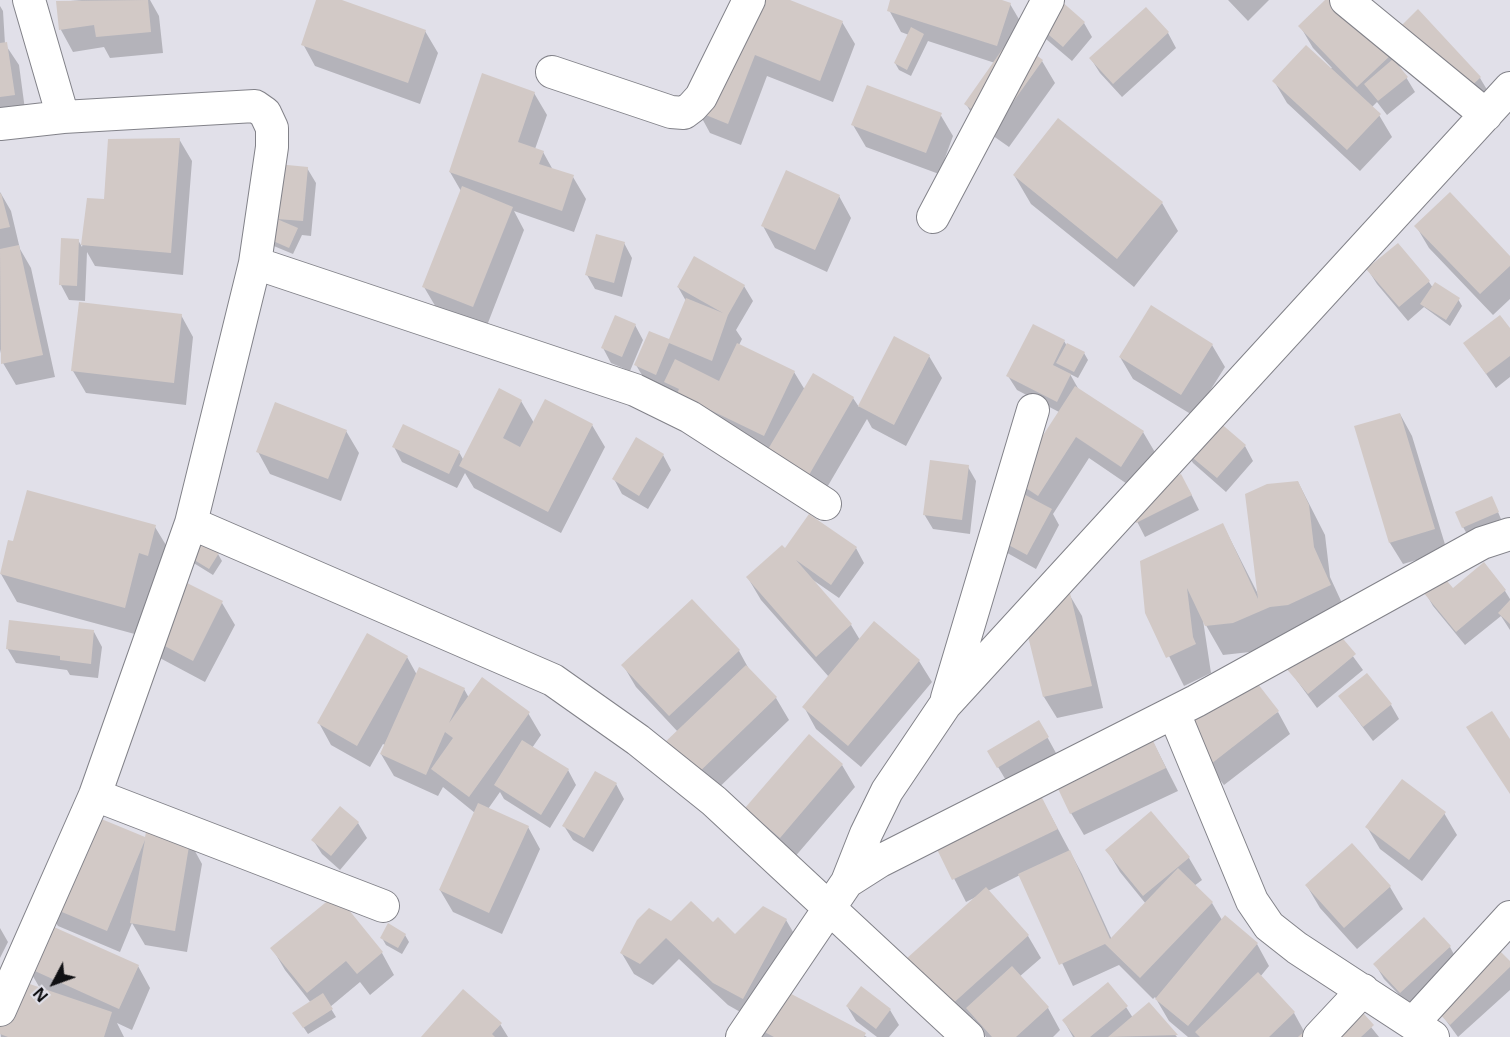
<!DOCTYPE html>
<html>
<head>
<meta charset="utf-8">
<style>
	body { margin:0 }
	#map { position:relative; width:1510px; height:1037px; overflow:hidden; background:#e1e0e9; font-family:"Open Sans",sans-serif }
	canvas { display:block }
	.north { position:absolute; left:24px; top:953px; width:60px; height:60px; -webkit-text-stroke:4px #e1e0e9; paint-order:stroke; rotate:229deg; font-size:16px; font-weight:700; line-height:24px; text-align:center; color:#101013 }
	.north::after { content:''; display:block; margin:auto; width:21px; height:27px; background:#101013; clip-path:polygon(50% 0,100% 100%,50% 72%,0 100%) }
</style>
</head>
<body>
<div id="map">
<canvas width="1510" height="1037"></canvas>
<div class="north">N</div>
</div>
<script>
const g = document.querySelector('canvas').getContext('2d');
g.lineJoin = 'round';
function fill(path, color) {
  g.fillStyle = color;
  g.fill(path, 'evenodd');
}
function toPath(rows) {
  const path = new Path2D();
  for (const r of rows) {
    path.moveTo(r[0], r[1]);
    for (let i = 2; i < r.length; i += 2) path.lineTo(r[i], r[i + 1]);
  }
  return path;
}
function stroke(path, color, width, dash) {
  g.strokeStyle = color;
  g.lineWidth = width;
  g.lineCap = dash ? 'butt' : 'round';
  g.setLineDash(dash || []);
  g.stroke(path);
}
fill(toPath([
	[82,0,150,0,159,16,163,53,110,58,104,47,73,52,61,30,58,2],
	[318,0,337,0,425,31,438,53,420,104,315,66,303,44],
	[786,0,842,22,855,44,833,102,767,76,741,145,710,133,698,111],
	[892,0,997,0,1010,4,1023,26,1017,43,1042,61,1055,83,1009,147,979,126,966,104,995,63,928,41,911,76,899,70,895,63,909,35,901,32,889,10],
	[1228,0,1269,0,1248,21],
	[1327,0,1392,54,1415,92,1387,115,1377,102,1371,108,1379,115,1392,137,1360,171,1287,103,1274,81,1332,68,1313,48,1300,26],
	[0,6,3,11,5,44,19,65,26,117,0,121],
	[1146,9,1168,33,1176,48,1122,97,1100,73,1091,59],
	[1418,12,1480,78,1489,93,1473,107],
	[1084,23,1092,37,1072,61,1033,28],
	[534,93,547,115,535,149,543,152,553,170,573,177,586,199,574,232,514,211,524,230,486,328,437,309,424,287,461,191,450,172],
	[940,114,953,136,939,174,866,147,853,125],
	[179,139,192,161,183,275,95,266,87,252,85,301,69,300,61,285,78,240,82,247,89,200,105,201],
	[307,168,316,183,311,236,302,235,293,254,269,244,265,237],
	[1014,175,1162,203,1178,231,1134,287,1031,204],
	[0,192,11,211,20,249,31,268,55,377,16,385,3,363,0,349],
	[839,196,851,218,827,272,775,248,763,226],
	[1416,226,1510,258,1510,299,1493,315,1429,248],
	[624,243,632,258,622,297,595,289,587,275],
	[1368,270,1429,282,1433,288,1458,299,1462,306,1450,326,1424,307,1408,321,1377,284],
	[744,286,753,301,736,330,742,339,739,345,794,372,805,390,853,398,859,407,895,338,929,356,942,378,906,446,872,428,867,419,822,496,649,387,636,365,669,341,686,301,678,287],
	[181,315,193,337,186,405,86,393,73,371],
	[635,325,643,340,630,371,611,363,603,348],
	[1510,330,1510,377,1496,388,1465,344],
	[1064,341,1067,346,1084,353,1088,360,1078,378,1070,374,1079,390,1143,432,1156,454,1133,488,1089,458,1053,514,1059,525,1036,569,1002,550,1015,480,1059,412,1017,390,1008,376],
	[1212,345,1225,367,1194,416,1133,379,1120,357],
	[521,401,534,423,592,425,605,447,561,533,474,488,465,473,457,488,402,462,394,447,459,452,464,461],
	[1400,414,1412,436,1447,551,1403,564,1390,543],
	[346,431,359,453,341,501,270,474,258,452],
	[1245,446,1253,461,1226,492,1193,463,1184,449],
	[663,455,671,470,648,509,622,494,614,479],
	[968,467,976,481,970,534,933,529,924,514],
	[1298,482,1325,535,1330,577,1347,614,1287,635,1250,652,1223,655,1203,620,1211,673,1184,686,1147,612,1223,525,1259,596],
	[1189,490,1199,510,1145,537,1127,502],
	[1495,505,1501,519,1467,534,1463,527],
	[155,527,172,555,142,636,17,602,1,574,14,543],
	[856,548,864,563,839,598,813,580,851,625,860,640,919,661,932,682,861,767,816,729,804,707,829,677,761,600,748,578,785,551],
	[218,554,222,561,213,575,184,557],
	[186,584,222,603,235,625,205,682,158,657],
	[1453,590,1505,591,1510,599,1510,630,1501,616,1465,645,1433,606,1425,592],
	[1069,594,1082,616,1103,708,1057,718,1044,697],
	[1333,629,1363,670,1317,708,1287,667],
	[94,632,102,647,98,678,70,675,67,670,16,663,7,648],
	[739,651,750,671,776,698,789,720,707,799,678,732,636,687,623,665],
	[407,657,417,675,464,689,469,698,528,713,541,735,532,748,568,770,576,785,550,828,504,799,500,792,488,809,528,827,540,849,502,934,453,912,440,890,475,813,443,787,438,796,394,776,381,754,385,745,383,744,370,767,331,745,319,723],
	[1340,697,1391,705,1399,719,1373,741],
	[1278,712,1290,734,1224,785,1198,751],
	[1039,722,1056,753,1007,782,989,752],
	[1147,730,1178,791,1084,835,1071,813],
	[842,765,855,787,793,859,759,831,747,809],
	[616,784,624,799,593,852,573,840,564,826],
	[1036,788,1082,874,1112,940,1146,904,1120,872,1107,850,1151,813,1189,858,1202,880,1194,886,1212,903,1222,920,1257,944,1269,966,1260,977,1294,1013,1305,1033,1346,996,1379,1037,1188,1037,1169,1021,1155,997,1153,999,1119,965,1073,986,1020,875,988,891,1028,936,1041,958,1019,977,1048,1008,1060,1030,1053,1037,986,1037,973,1018,962,1028,921,981,978,896,966,902,933,837],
	[340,808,358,823,367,838,340,870,322,854,313,840],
	[83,813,147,839,190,842,202,864,187,952,145,945,132,923,120,952,58,926,45,904],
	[1444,813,1457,835,1422,881,1380,849,1367,827],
	[1352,845,1390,887,1403,909,1357,949,1320,908,1307,886],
	[335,897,382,953,394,975,370,995,360,982,330,1007,336,1017,308,1034,294,1013,311,1003,285,970,272,948],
	[764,908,786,920,799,942,775,987,867,1037,763,1037,756,1021,728,1005,679,959,653,985,634,974,621,952,672,922,713,924,735,936],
	[0,928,8,942,0,958],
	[405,935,409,942,402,954,386,945,382,938],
	[1450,947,1458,962,1410,1006,1384,979,1375,964],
	[1510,964,1510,990,1458,1037,1439,1011],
	[27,966,138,966,150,988,132,1030,117,1023,124,1037,1,1037,0,1030,41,990],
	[861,988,890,1010,899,1025,889,1037,877,1037,856,1021,847,1006],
	[1149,1004,1177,1037,1073,1037,1064,1021,1126,1007,1133,1018],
	[500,1024,508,1037,423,1037]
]), '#0003');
fill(toPath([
	[148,0,151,32,96,37,94,25,59,30,56,1],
	[316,0,342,0,426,30,408,83,301,45],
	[739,0,790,0,843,21,820,81,755,55,728,124,696,111],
	[890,0,1002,0,1011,3,997,46,887,11],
	[1034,0,1060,0,1085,22,1063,47,1023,13],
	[1325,0,1342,0,1393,53,1357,87,1298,26],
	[1146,7,1169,32,1113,84,1089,58],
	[1418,9,1481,77,1464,93,1401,26],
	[911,27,924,34,907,70,894,63],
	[1011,37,1043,60,996,126,964,104],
	[7,42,15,95,0,97,0,43],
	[1306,45,1381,114,1347,150,1272,81],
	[1393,59,1408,77,1378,101,1364,84],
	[482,73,535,92,518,142,544,151,539,164,574,175,562,211,449,172],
	[867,85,942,113,926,153,851,125],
	[1058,118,1163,202,1117,259,1013,175],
	[180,138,171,253,81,245,87,198,104,199,108,139],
	[277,164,308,167,303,221,277,219,298,228,289,248,264,237],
	[786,170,840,195,815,250,761,226],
	[462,186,513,207,473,307,422,287],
	[1450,192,1510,256,1510,266,1480,294,1414,226],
	[1,193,10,227,0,229,0,194],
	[596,234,625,242,614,283,585,275],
	[61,238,79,239,77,286,59,285],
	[1398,243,1430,281,1399,307,1366,269],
	[19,245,43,355,1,364,0,249],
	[694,256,745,285,728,315,712,361,669,343,656,375,634,365,649,331,669,339,686,298,723,313,677,287],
	[1435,282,1460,298,1446,320,1420,304],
	[79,302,182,314,174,383,71,371],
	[1151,305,1213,344,1181,395,1119,357],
	[615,315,636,324,622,357,601,348],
	[1500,315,1510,328,1510,356,1486,374,1463,343],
	[1033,324,1065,340,1053,365,1071,374,1057,402,1006,376],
	[894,336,930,355,894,425,858,406],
	[737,343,795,371,764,436,677,394,679,389,664,382,675,359,719,381],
	[1067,343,1085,352,1074,372,1056,363],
	[813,373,854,397,809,475,767,451],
	[1075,386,1144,431,1121,467,1076,437,1038,496,1014,480],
	[499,388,522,400,503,438,520,447,545,399,593,424,548,512,459,466],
	[275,402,347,430,328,479,256,452],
	[1400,413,1435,529,1389,543,1354,426],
	[1211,415,1246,445,1217,478,1182,449],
	[403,424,460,451,449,474,392,447],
	[636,437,664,454,639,496,612,479],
	[930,460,969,465,962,520,923,515],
	[1181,474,1192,495,1136,523,1125,502],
	[1298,481,1309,505,1314,547,1331,585,1288,605,1270,607,1233,623,1205,626,1187,588,1193,637,1196,644,1166,658,1145,613,1140,561,1223,523,1258,599,1245,494,1267,484],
	[27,490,156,525,148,556,139,553,125,608,0,574,8,540,13,541],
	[1016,490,1052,509,1027,555,992,536],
	[1492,496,1499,512,1462,528,1455,512],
	[809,514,857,547,831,585,796,560,852,624,816,657,746,577,782,545,785,548],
	[188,535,219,553,209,569,178,550],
	[1484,562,1506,590,1456,632,1423,592,1442,575,1453,588],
	[185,582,223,601,193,661,144,635],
	[1070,593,1092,686,1043,697,1020,604],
	[692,599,740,650,669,716,621,665],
	[1510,600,1510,624,1498,613],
	[9,620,94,630,91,664,60,660,60,656,6,649],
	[874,621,920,660,848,746,802,707],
	[1333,627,1356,654,1308,694,1285,667],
	[367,633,408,656,357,746,317,723],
	[746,665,777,697,693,778,662,745],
	[419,667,465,688,449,723,482,677,530,712,469,797,431,769,453,738,445,732,426,775,380,754],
	[1367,673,1392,704,1363,727,1338,696],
	[1251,675,1279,711,1211,764,1183,728],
	[1492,711,1510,739,1510,794,1466,727],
	[1039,720,1049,737,997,768,987,751],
	[1147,728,1166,768,1070,814,1051,774],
	[809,734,843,764,780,838,745,808],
	[522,740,569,769,541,815,494,785],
	[595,771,617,783,584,838,562,826],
	[1402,779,1446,812,1409,860,1365,827],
	[1036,786,1058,829,952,880,931,837],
	[478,803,529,826,489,913,439,890],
	[340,806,359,822,331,856,311,840],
	[82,811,145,837,146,832,190,840,175,931,130,923,145,840,107,931,43,904],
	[1151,811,1190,857,1143,896,1105,850],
	[1352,843,1391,886,1344,928,1305,885],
	[1070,850,1110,939,1178,868,1213,902,1140,978,1105,944,1059,965,1018,874],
	[986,887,1029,935,949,1007,906,959],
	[336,894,383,952,357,974,346,961,307,993,270,948],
	[691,901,713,922,718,917,735,934,763,906,787,919,743,999,713,983,666,938,640,964,620,953,637,920,649,908,671,921],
	[1225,915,1258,943,1188,1026,1155,999],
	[1424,917,1451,946,1400,993,1373,964],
	[45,923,139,965,119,1009,26,967],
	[388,923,406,934,398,948,380,938],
	[1500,951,1510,961,1510,967,1450,1025,1437,1011],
	[1012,966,1049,1007,1016,1037,992,1037,966,1008],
	[1258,972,1295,1012,1269,1037,1200,1037,1195,1032],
	[15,979,112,1012,104,1037,8,1037,0,1034,0,1025],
	[1108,982,1128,1006,1090,1037,1075,1037,1062,1020],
	[776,986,866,1033,864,1037,774,1037,755,1027],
	[861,986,891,1009,876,1029,846,1006],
	[463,989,502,1023,492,1034,495,1037,421,1037],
	[323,993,333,1009,303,1028,292,1013],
	[1346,994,1374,1025,1361,1037,1298,1037],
	[1149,1002,1178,1035,1108,1037]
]), '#d2c9c6');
const minor = toPath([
	[29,0,63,117],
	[1346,0,1486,115],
	[552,72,671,112,684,113,692,107,701,97,749,0],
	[0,124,63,117,255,106,265,113,272,128,272,147,255,263,191,523,95,795,0,1010],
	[933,217,1048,0],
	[255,263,635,390,690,417,825,504],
	[191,523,553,680,638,740,714,801,968,1037],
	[947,698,1033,410],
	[1174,713,1252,901,1269,926,1297,948,1433,1037],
	[95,795,383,906],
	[847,882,866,834,887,791,945,705,1510,88],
	[1413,1023,1510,917],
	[742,1037,847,882,880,861,1196,701,1482,543,1510,534],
	[1319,1037,1363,990]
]);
stroke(minor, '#828289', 34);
stroke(minor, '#fff', 32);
</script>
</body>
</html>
